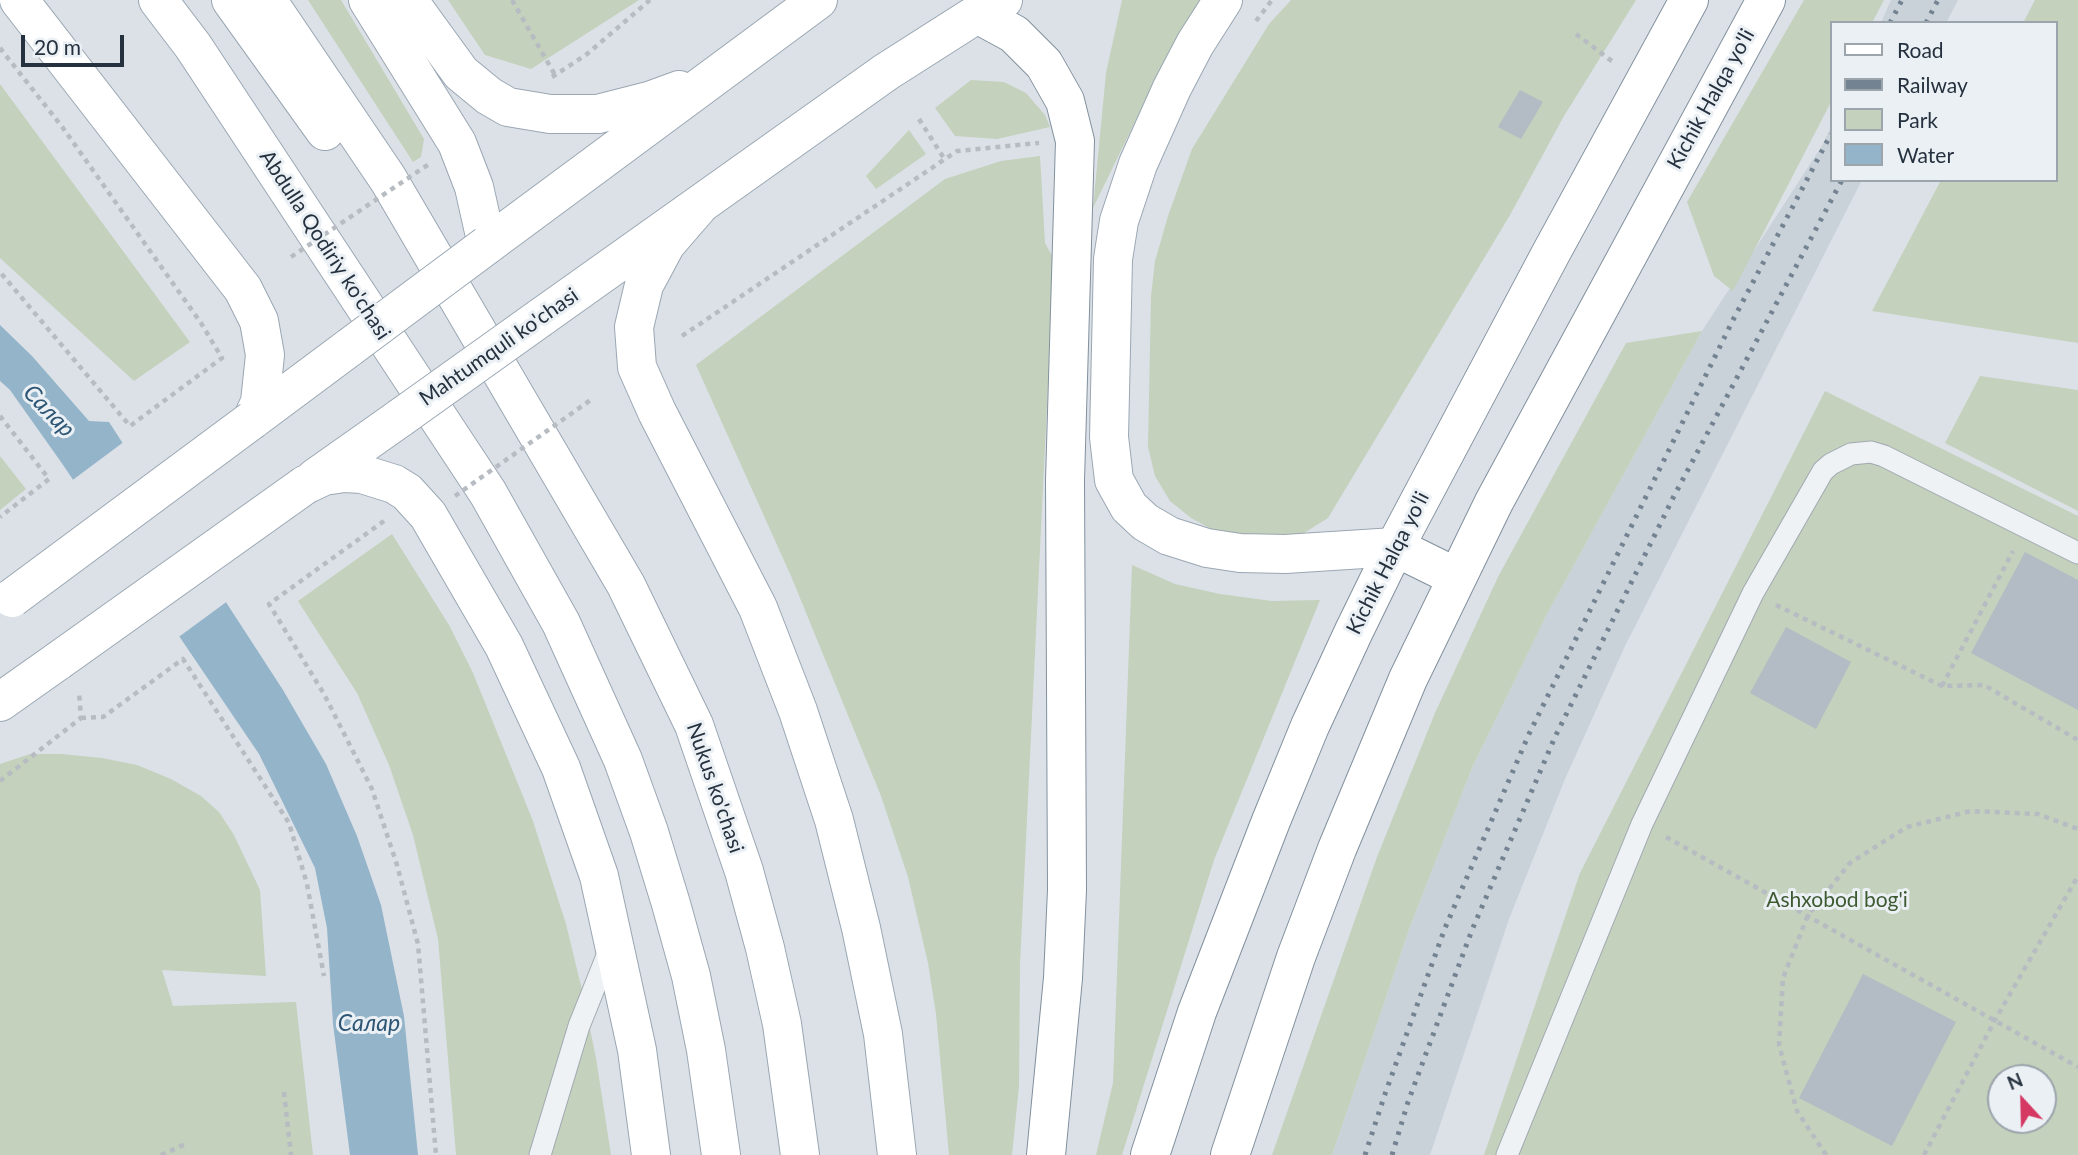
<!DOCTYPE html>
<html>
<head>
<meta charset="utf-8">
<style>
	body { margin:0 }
	#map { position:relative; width:2078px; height:1155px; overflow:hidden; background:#dce1e7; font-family:Lato,sans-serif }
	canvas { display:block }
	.legend { position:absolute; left:1830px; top:21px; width:228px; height:161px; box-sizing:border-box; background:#ebf0f5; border:2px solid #9ca4ac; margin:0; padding:9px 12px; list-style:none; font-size:21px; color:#25313e }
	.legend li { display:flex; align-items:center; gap:14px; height:35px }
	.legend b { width:35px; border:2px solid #9ca4ac }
	.north { position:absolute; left:1987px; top:1064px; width:70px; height:70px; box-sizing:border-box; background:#ebf0f5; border:2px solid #9ca4ac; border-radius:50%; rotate:338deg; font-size:19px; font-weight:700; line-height:28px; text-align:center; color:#25313e }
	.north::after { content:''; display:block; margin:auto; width:24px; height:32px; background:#d53862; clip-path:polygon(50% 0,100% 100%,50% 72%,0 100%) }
	.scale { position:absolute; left:21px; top:35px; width:103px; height:32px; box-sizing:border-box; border:4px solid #25313e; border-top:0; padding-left:9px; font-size:21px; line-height:24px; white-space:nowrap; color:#25313e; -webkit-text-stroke:5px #ebf0f5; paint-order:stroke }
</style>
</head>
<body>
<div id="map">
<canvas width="2078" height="1155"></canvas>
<ul class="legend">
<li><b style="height:9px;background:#fff"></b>Road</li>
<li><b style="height:9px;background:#748391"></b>Railway</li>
<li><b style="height:19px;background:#c4d1bc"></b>Park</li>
<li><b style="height:19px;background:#94b4ca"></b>Water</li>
</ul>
<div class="north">N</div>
<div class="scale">20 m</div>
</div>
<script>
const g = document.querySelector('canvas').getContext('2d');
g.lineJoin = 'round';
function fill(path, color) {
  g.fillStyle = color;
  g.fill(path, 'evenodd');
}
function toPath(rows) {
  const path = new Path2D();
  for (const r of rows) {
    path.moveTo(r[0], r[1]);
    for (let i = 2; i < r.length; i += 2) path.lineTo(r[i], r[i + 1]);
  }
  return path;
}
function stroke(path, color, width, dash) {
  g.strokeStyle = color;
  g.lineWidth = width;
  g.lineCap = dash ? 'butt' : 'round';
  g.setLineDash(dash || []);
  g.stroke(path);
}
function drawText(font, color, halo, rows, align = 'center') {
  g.font = font + ' Lato,sans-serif';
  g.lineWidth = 6;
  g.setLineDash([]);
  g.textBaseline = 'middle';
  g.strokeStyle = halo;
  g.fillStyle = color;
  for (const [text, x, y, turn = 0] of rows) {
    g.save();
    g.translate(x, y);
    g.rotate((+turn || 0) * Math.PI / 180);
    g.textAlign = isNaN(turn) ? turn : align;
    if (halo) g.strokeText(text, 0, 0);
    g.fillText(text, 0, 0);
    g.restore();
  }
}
fill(toPath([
	[1891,0,1958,0,1946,23,1881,23],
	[1831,127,1831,180,1862,180,1625,646,1565,779,1509,919,1430,1155,1332,1155,1411,924,1472,768,1546,616,1702,331,1823,144]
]), '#c9d1d9');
fill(toPath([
	[308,0,341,0,424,139,421,157,413,162],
	[448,0,639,0,531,69,485,55],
	[1122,0,1200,0,1152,87,1093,208,1106,73],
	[1291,0,1636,0,1564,116,1510,215,1328,518,1304,533,1274,538,1217,532,1191,518,1170,501,1155,476,1148,447,1151,296,1155,261,1168,216,1192,149,1269,24],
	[1804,0,1884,0,1872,23,1831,23,1831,102,1733,291,1714,276,1687,202],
	[2035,0,2078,0,2078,343,1872,311,1941,180,2055,180,2055,23,2023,23],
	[971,80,1004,82,1026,93,1045,115,1050,127,997,139,955,136,935,108],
	[0,84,190,342,134,381,0,258],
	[909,130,926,154,876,189,866,176],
	[1040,156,1045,243,1054,259,1020,964,1019,1086,1012,1155,949,1155,936,1014,928,963,908,877,881,796,791,576,696,365,945,179,1001,161],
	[1702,331,1546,616,1472,768,1411,924,1332,1155,1272,1155,1377,857,1435,713,1499,575,1626,343],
	[1980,376,2078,390,2078,511,1945,443],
	[1825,391,2078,516,2078,1155,1484,1155,1580,873],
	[2001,1078,2043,1078,2043,1120,2001,1120],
	[0,456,26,489,0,510],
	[392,534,449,625,473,673,533,821,566,924,582,990,596,1058,611,1155,456,1155,438,939,413,835,389,765,357,693,298,601],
	[1132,565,1175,584,1220,594,1272,601,1320,600,1214,860,1122,1155,1096,1155,1113,1083],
	[30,754,61,754,102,758,137,765,171,779,201,796,219,812,234,835,260,890,266,976,162,970,173,1006,296,1002,313,1155,0,1155,0,764]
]), '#c4d1bc');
fill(toPath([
	[0,325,32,356,89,421,109,422,283,690,326,764,357,836,381,905,404,1016,418,1155,350,1155,333,1024,327,928,315,868,259,754,61,462,10,390,0,381]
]), '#94b4ca');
fill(toPath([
	[125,441,229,600,176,639,70,482]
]), '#dce1e7');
fill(toPath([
	[1520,90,1543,102,1521,139,1498,127],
	[2025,552,2078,580,2078,710,1971,653],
	[1786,627,1851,662,1816,729,1750,693],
	[1863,974,1956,1022,1892,1146,1799,1098]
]), '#b3bbc4');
const lane = toPath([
	[540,1155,579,1026,611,946],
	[1507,1155,1642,824,1753,593,1823,471,1831,464,1851,454,1871,452,1884,456,2078,553]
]);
const primary = toPath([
	[19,0,243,289,259,321,265,355,260,402,252,420],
	[158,0,193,46,488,493,561,623,623,760,649,832,671,904,691,976,706,1050,721,1155],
	[231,0,325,131],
	[267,0,388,179,626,585,694,725,744,871,765,948,782,1024,800,1155],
	[368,0,457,143,474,187,487,245,818,0],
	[408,0,461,73,489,96,508,107,550,114,598,114,649,101,679,90],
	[1223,0,1195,44,1172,88,1138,164,1119,221,1113,259,1109,437,1114,480,1129,507,1145,522,1169,536,1207,548,1240,553,1285,554,1395,547],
	[698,207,666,244,644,285,634,327,637,367,657,412,758,608,798,711,834,820,861,928,883,1034,897,1155],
	[540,318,886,72,977,14,1003,0],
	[252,420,350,347],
	[315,478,400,418],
	[305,485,324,476,344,473,362,474,394,484,407,492,428,515,504,646,561,768,599,876,637,1050,651,1155],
	[0,702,58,661]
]);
const highway = toPath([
	[977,14,1014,34,1044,64,1065,101,1075,141,1065,480,1067,890,1063,978,1046,1155],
	[1395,547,1456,577],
	[1150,1155,1197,1012,1271,821,1310,726,1354,631,1395,547,1551,253,1689,0],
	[1230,1155,1296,957,1337,849,1408,679,1494,502,1766,0]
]);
stroke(lane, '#a1a9b1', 23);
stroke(primary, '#9aa7b3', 40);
stroke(highway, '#82919e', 40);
stroke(toPath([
	[512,0,555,75],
	[1256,21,1272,0],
	[1576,34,1613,62],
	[0,48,63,128,201,323,222,358,130,426,0,272],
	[552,77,587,54,650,0],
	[919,119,945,160],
	[682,336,957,151,1039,143],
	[0,416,49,479,0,517],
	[384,521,269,604,324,694,372,789,397,865,418,944,436,1155],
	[1776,605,1942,686,1984,685,2078,740],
	[1942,686,2013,551],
	[81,718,103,717,183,659,289,823,307,884,324,976],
	[0,781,81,718,79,692],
	[1666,837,2078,1067],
	[284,1092,291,1155],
	[161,1155,188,1143],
	[1826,1155,1797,1111,1779,1045,1783,978,1808,915,1850,863,1907,827,1971,811,2038,814,2078,829],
	[1924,1155,1995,1020,2078,876]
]), '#b6bcc2', 4.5, [5, 5]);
stroke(lane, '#eef2f5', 21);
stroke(primary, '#fff', 38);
stroke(highway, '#fff', 38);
stroke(toPath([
	[1890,23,1902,0],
	[1926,23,1938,0],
	[1365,1155,1385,1094,1445,928,1529,734,1733,320,1831,134],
	[1392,1155,1408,1102,1472,930,1555,737,1674,496,1842,180]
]), '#748391', 5, [3.5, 7]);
const primaryBridge = toPath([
	[350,347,487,245],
	[400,418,540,318],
	[12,598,252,420],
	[58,661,305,485]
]);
stroke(primaryBridge, '#9aa7b3', 40, []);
stroke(toPath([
	[291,257,429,164],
	[455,496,592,399]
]), '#b6bcc2', 4.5, [5, 5]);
stroke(primaryBridge, '#fff', 38);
drawText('21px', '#25313e', '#ebf0f5', [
	["Kichik Halqa yo'li",1711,99,-61],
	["Abdulla Qodiriy ko'chasi",325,245,57],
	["Mahtumquli ko'chasi",499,347,-35],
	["Kichik Halqa yo'li",1388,563,-63],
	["Nukus ko'chasi",715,788,71]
]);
drawText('21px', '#3e5a31', '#ebf0f5', [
	["Ashxobod bog'i",1837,900]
]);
drawText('italic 23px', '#2d5574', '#ebf0f5', [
	["Салар",49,411,46],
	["Салар",369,1024]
]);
</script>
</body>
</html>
